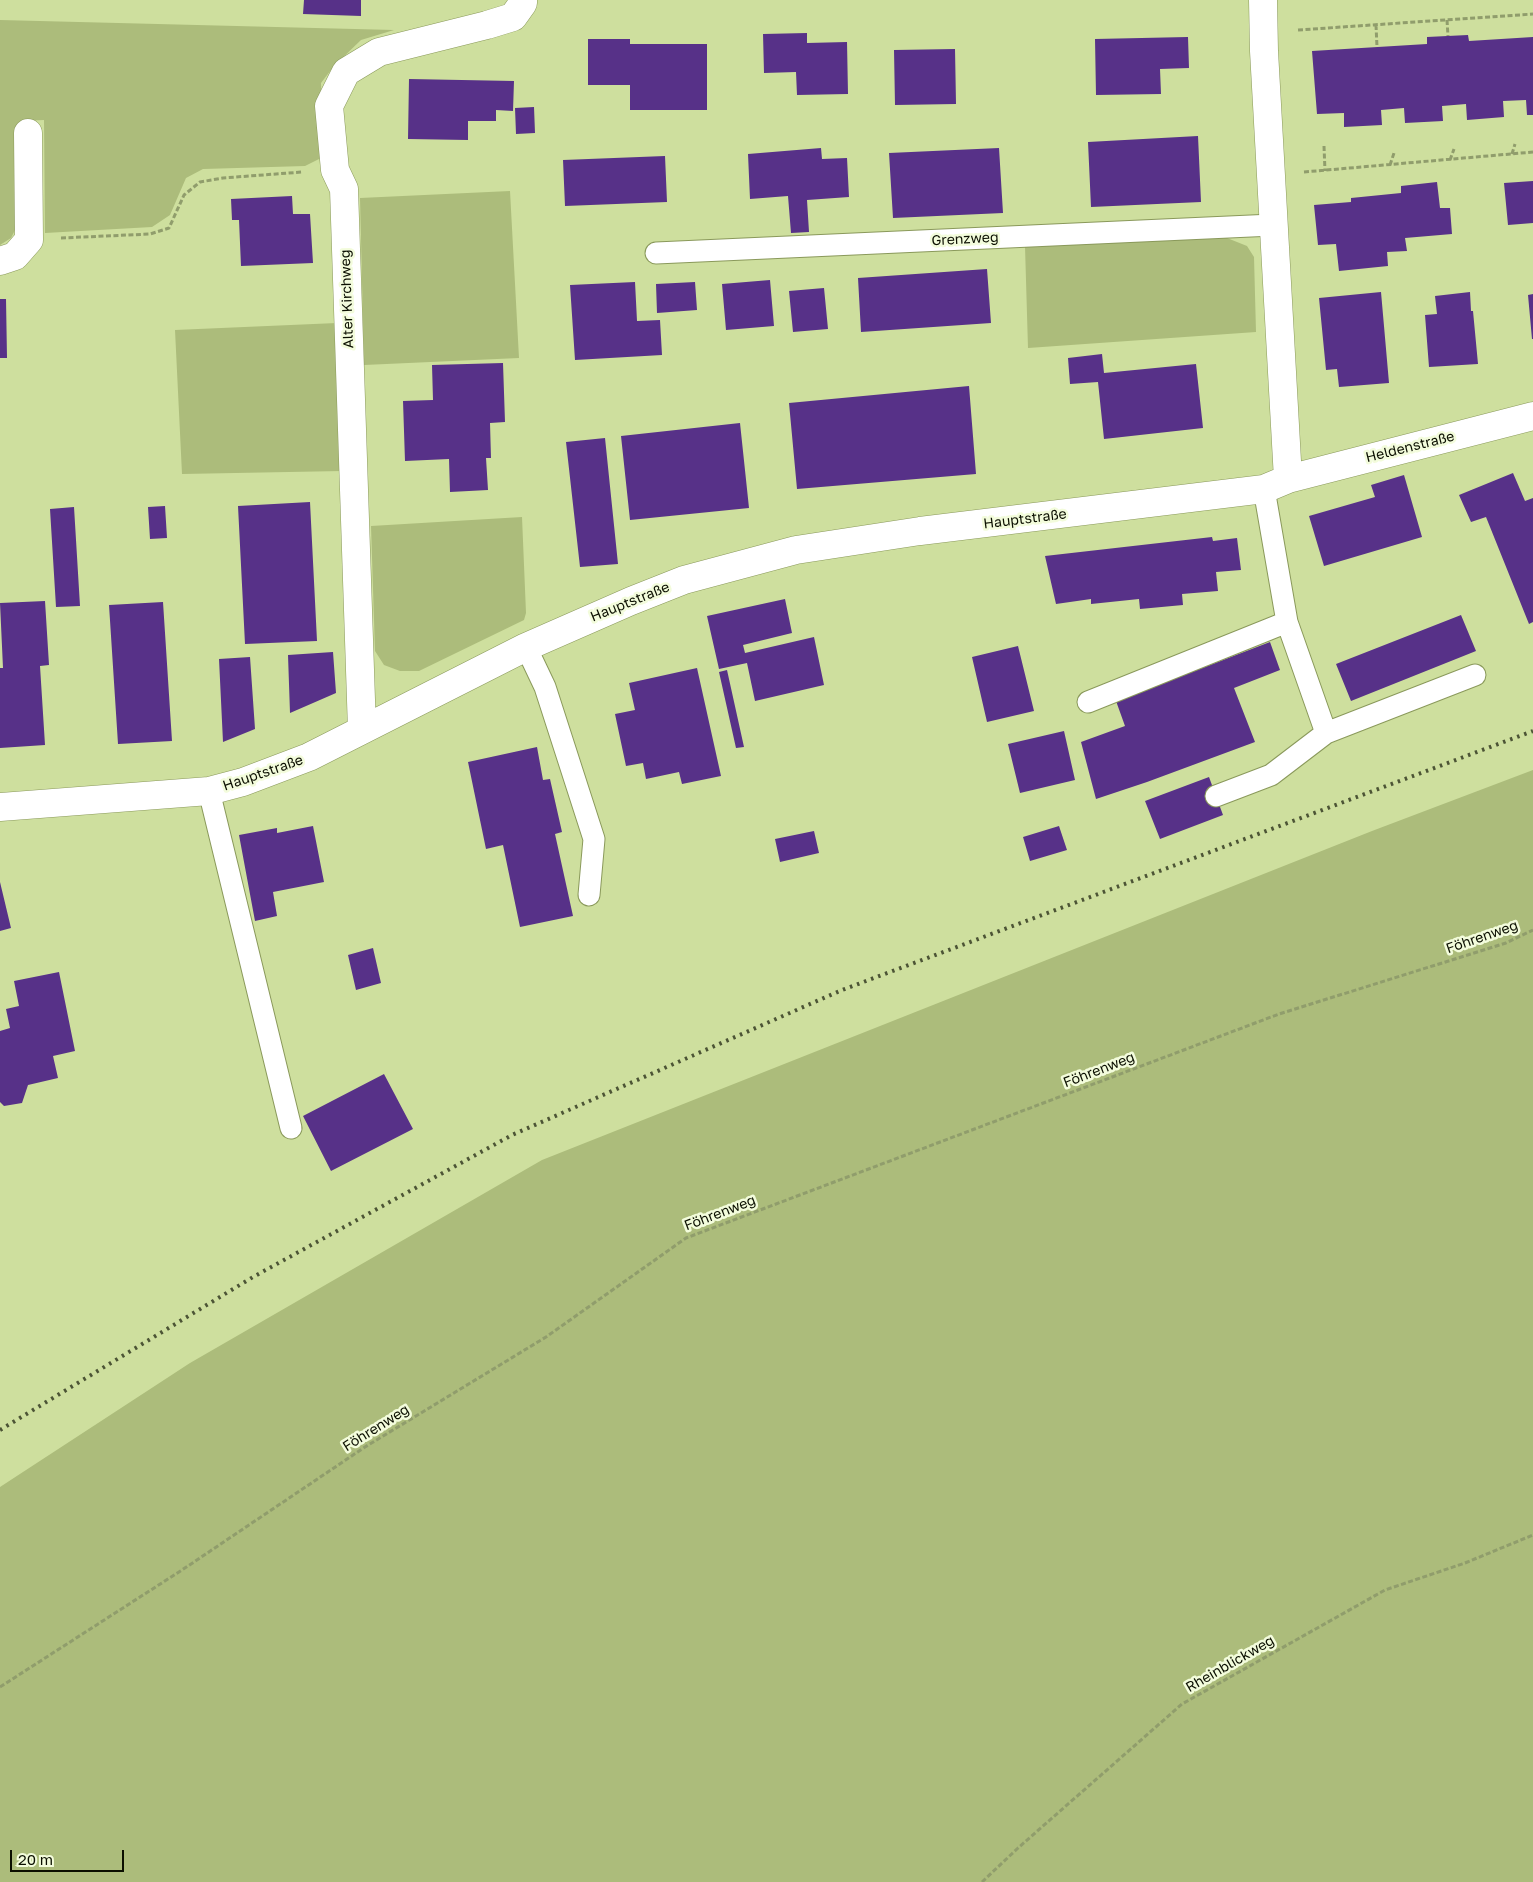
<!DOCTYPE html>
<html>
<head>
<meta charset="utf-8">
<style>
	body { margin:0 }
	#map { position:relative; width:1533px; height:1882px; overflow:hidden; background:#cedf9e; font-family:"Golos Text",sans-serif }
	canvas { display:block }
	.scale { position:absolute; left:10px; top:1850px; width:114px; height:22px; box-sizing:border-box; border:2px solid #0b0f00; border-top:0; padding-left:6px; font-size:15px; line-height:18px; white-space:nowrap; color:#0b0f00; -webkit-text-stroke:4px #f3fcdc; paint-order:stroke }
</style>
</head>
<body>
<div id="map">
<canvas width="1533" height="1882"></canvas>
<div class="scale">20 m</div>
</div>
<script>
const g = document.querySelector('canvas').getContext('2d');
g.lineJoin = 'round';
function fill(path, color) {
  g.fillStyle = color;
  g.fill(path, 'evenodd');
}
function toPath(rows) {
  const path = new Path2D();
  for (const r of rows) {
    path.moveTo(r[0], r[1]);
    for (let i = 2; i < r.length; i += 2) path.lineTo(r[i], r[i + 1]);
  }
  return path;
}
function stroke(path, color, width, dash) {
  g.strokeStyle = color;
  g.lineWidth = width;
  g.lineCap = dash ? 'butt' : 'round';
  g.setLineDash(dash || []);
  g.stroke(path);
}
function drawText(font, color, halo, rows, align = 'center') {
  g.font = font + ' "Golos Text",sans-serif';
  g.lineWidth = 5;
  g.setLineDash([]);
  g.textBaseline = 'middle';
  g.strokeStyle = halo;
  g.fillStyle = color;
  for (const [text, x, y, turn = 0] of rows) {
    g.save();
    g.translate(x, y);
    g.rotate((+turn || 0) * Math.PI / 180);
    g.textAlign = isNaN(turn) ? turn : align;
    if (halo) g.strokeText(text, 0, 0);
    g.fillText(text, 0, 0);
    g.restore();
  }
}
fill(toPath([
	[0,20,394,30,361,40,334,66,321,83,323,157,305,166,203,169,186,178,170,215,152,227,45,233,44,120,21,121,21,218,11,238,0,245],
	[510,191,519,358,364,365,360,198],
	[1227,238,1247,246,1254,257,1256,332,1028,348,1025,246],
	[337,323,342,471,182,474,175,330],
	[522,517,526,613,524,620,419,671,400,671,384,665,375,651,371,526],
	[1533,770,1533,1882,0,1882,0,1487,190,1363,542,1160,1372,831]
]), '#acbc7b');
fill(toPath([
	[304,0,361,0,361,16,303,14],
	[807,33,807,43,847,42,848,94,797,95,796,72,764,73,763,34],
	[1468,35,1469,41,1533,37,1533,115,1527,115,1526,100,1503,101,1504,117,1467,120,1466,104,1442,106,1443,121,1405,123,1404,108,1381,110,1382,125,1344,127,1344,113,1317,114,1312,51,1427,44,1427,37],
	[1188,37,1189,68,1160,69,1161,94,1096,95,1095,39],
	[588,39,630,39,630,44,707,44,707,110,630,110,630,85,588,85],
	[955,49,956,104,895,105,894,50],
	[409,79,514,81,513,111,496,110,496,121,468,121,468,140,408,139],
	[534,107,535,133,516,134,515,108],
	[1198,136,1201,202,1091,207,1088,142],
	[821,148,822,159,847,158,849,197,807,200,809,232,791,233,788,196,750,199,748,154],
	[999,148,1003,213,893,218,889,153],
	[665,156,667,202,565,206,563,160],
	[1533,181,1533,223,1508,225,1504,183],
	[1437,182,1440,208,1450,208,1452,234,1405,238,1407,251,1387,252,1388,266,1339,271,1336,244,1318,245,1314,205,1351,202,1351,198,1401,193,1401,186],
	[292,196,293,214,310,214,313,263,241,266,239,220,232,220,231,199],
	[987,269,991,323,861,332,858,278],
	[770,280,774,326,726,330,722,284],
	[635,282,637,321,660,320,662,355,575,360,570,285],
	[695,282,697,310,657,313,656,284],
	[824,288,828,329,793,332,789,291],
	[1381,292,1389,383,1339,387,1337,369,1326,370,1319,298],
	[1470,292,1471,311,1473,311,1478,364,1429,367,1425,315,1437,314,1435,296],
	[1533,294,1533,339,1532,339,1528,295],
	[0,299,6,299,7,358,0,358],
	[1102,354,1104,373,1196,364,1203,428,1104,439,1098,382,1070,384,1068,358],
	[503,363,505,422,490,423,491,458,486,458,488,490,450,492,449,459,405,461,403,401,433,400,432,365],
	[969,386,976,474,797,489,789,403],
	[740,423,749,508,630,520,621,436],
	[605,438,618,564,580,567,566,442],
	[1513,473,1525,501,1533,498,1533,622,1529,624,1486,517,1471,522,1459,495],
	[1404,475,1422,537,1324,566,1309,516,1375,497,1371,485],
	[310,502,317,641,245,644,238,506],
	[165,506,167,538,150,539,148,507],
	[74,507,80,606,56,607,50,509],
	[1212,537,1213,541,1237,538,1241,570,1216,572,1218,591,1182,594,1183,605,1140,609,1139,599,1091,604,1091,599,1056,604,1045,556],
	[785,599,792,633,743,645,745,653,814,637,824,685,755,701,747,663,719,669,707,616],
	[45,601,49,665,40,666,45,745,0,748,0,668,3,668,0,603],
	[163,602,172,741,118,744,109,605],
	[1461,615,1476,651,1351,701,1336,664],
	[1270,642,1280,670,1234,688,1255,742,1147,782,1096,799,1081,742,1125,726,1116,701],
	[1018,646,1034,711,987,722,972,657],
	[333,652,336,693,290,713,288,655],
	[250,657,255,729,223,742,219,659],
	[697,668,721,776,682,784,679,772,646,779,643,763,626,766,615,714,635,710,629,683],
	[727,670,744,747,736,748,719,672],
	[1064,731,1075,780,1020,793,1008,744],
	[537,747,543,780,550,779,562,832,555,834,573,916,520,927,503,845,486,849,468,762],
	[1209,777,1223,815,1160,839,1145,801],
	[313,826,324,882,273,892,277,916,255,921,239,835,277,828,277,833],
	[1059,826,1067,850,1030,861,1023,837],
	[814,831,819,853,780,862,775,839],
	[0,882,11,928,0,931],
	[373,948,381,983,356,990,348,955],
	[59,972,75,1051,53,1056,58,1078,28,1085,22,1103,4,1106,0,1102,0,1031,10,1028,6,1009,19,1006,14,981],
	[384,1074,413,1129,331,1171,303,1116]
]), '#573188');
const service = toPath([
	[656,253,1273,225],
	[1264,489,1287,622,1326,733],
	[526,647,545,687,594,839,589,895],
	[1088,702,1287,622],
	[209,791,291,1128],
	[1216,796,1271,775,1326,733,1475,675]
]);
const minor = toPath([
	[1263,0,1264,51,1288,479],
	[0,261,15,256,29,240,28,133],
	[362,730,344,189,335,170,329,106,346,72,379,52,487,25,513,17,523,3,523,0],
	[0,807,209,791,243,782,309,757,526,647,631,601,684,580,796,550,920,531,1264,489,1288,479,1533,416]
]);
stroke(service, '#8a995b', 23);
stroke(minor, '#8a995b', 29);
stroke(toPath([
	[1447,20,1448,36],
	[1376,25,1377,47],
	[1298,30,1533,14],
	[1324,146,1325,171],
	[1512,154,1515,144],
	[1450,160,1454,149],
	[1390,165,1394,153],
	[1304,172,1533,152],
	[61,238,150,234,169,228,184,195,200,182,223,178,302,172],
	[0,1687,182,1570,365,1447,546,1337,686,1238,1279,1014,1506,943,1533,930],
	[982,1882,1018,1848,1182,1704,1385,1590,1465,1563,1533,1535]
]), '#909d6c', 3, [5, 2.5]);
stroke(service, '#fff', 21);
stroke(minor, '#fff', 28);
stroke(toPath([
	[0,1430,253,1277,512,1135,842,990,1533,731]
]), '#4c5435', 4, [2.5, 5]);
drawText('14px', '#0b0f00', '#f3fcdc', [
	["Grenzweg",965,239,-3],
	["Alter Kirchweg",347,299,-92],
	["Heldenstraße",1410,447,-14],
	["Hauptstraße",1025,519,-7],
	["Hauptstraße",630,602,-22],
	["Hauptstraße",263,773,-19],
	["Föhrenweg",1482,937,-19],
	["Föhrenweg",1099,1070,-21],
	["Föhrenweg",720,1213,-21],
	["Föhrenweg",376,1428,-32],
	["Rheinblickweg",1230,1664,-30]
]);
</script>
</body>
</html>
